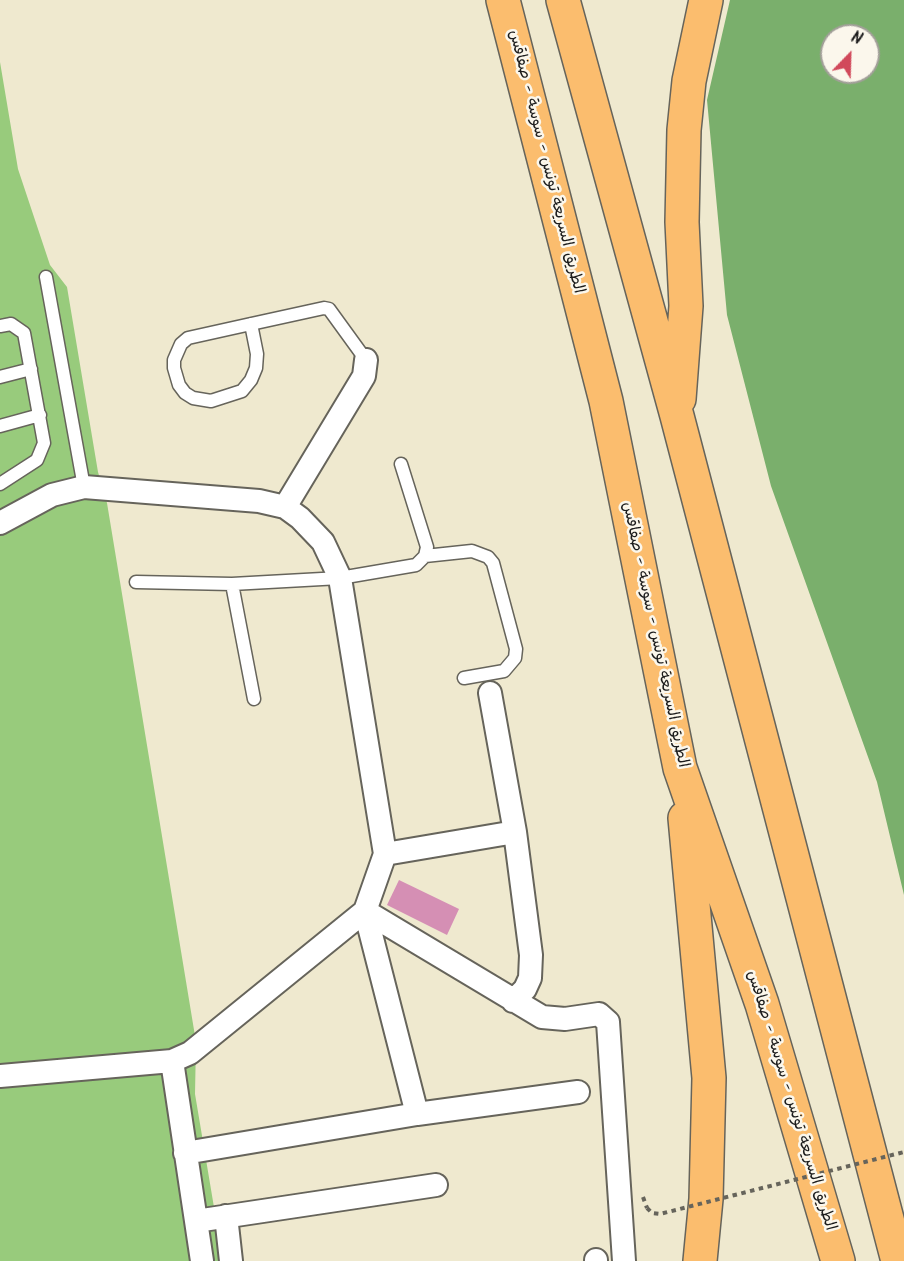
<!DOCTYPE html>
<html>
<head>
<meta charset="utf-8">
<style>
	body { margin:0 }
	#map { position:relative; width:904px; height:1261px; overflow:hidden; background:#efe9cf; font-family:Kalam,sans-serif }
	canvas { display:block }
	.north { position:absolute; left:820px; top:24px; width:60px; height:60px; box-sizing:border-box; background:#fbf7ec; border:2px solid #a29f99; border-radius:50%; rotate:23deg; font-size:16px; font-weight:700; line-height:24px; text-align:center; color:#1c1c1c }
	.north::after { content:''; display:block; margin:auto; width:21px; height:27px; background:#d1495b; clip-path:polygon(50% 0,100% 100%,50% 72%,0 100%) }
</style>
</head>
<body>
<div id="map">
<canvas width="904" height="1261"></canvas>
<div class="north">N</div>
</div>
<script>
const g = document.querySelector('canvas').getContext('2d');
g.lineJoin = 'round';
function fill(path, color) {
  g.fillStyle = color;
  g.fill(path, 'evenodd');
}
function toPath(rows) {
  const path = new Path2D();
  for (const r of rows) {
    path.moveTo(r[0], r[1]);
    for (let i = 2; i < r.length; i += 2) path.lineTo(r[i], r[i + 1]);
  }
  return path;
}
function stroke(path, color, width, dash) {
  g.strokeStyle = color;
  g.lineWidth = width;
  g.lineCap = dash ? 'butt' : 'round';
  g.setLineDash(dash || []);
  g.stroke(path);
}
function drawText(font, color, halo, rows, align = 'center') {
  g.font = font + ' Kalam,"Playpen Sans Arabic",sans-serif';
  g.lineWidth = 5;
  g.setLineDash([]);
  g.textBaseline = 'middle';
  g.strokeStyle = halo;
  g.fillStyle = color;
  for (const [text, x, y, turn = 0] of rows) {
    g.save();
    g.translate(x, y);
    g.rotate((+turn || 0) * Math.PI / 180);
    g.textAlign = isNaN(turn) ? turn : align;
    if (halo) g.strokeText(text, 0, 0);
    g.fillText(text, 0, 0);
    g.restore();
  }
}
fill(toPath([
	[0,62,18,169,50,265,67,287,98,472,107,503,196,1042,195,1094,223,1261,0,1261]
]), '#98cb7c');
fill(toPath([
	[730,0,904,0,904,895,877,782,771,486,727,315,707,100],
	[832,36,868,36,868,72,832,72]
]), '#7aaf6c');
fill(toPath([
	[399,880,459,909,447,935,387,905]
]), '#d58fb4');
const lane = toPath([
	[46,277,84,487],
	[251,324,257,354,256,368,251,380,242,391,211,401,193,398,185,393,179,385,174,368,174,360,181,344,188,338,251,324],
	[251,324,324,308,329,309,366,360],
	[0,326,11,324,24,333,44,443,37,460,0,484],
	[0,377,31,369],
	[0,426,40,415],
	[425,556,472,551,488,557,493,563,516,649,515,658,504,671,464,678],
	[136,582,232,584,340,578,416,565,425,556,427,547,401,464],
	[232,584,254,699]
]);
const street = toPath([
	[285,507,364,376,366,360],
	[0,523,52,495,84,487,259,501,285,507,300,518,323,542,340,578,385,854,365,911,190,1053,172,1061,0,1076],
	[490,693,515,832,531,955,530,978,525,989,513,1001],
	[385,854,515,832],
	[365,911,542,1017,565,1019,599,1014,608,1022,624,1261],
	[365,911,417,1114],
	[172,1061,202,1261],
	[185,1153,417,1114,578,1092],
	[226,1216,231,1261],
	[196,1221,436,1185],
	[596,1260,596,1261]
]);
const highway = toPath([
	[503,0,606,401,680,768,762,1004,838,1261],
	[563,0,677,416,898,1261],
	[679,399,686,306,682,222,684,130,689,81,706,0],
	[685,818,709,1078,706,1199,700,1261]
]);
stroke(lane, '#66645b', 15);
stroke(street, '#66645b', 26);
stroke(highway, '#66645b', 36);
stroke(toPath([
	[643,1197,647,1208]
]), '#66645b', 4, [4.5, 4.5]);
stroke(lane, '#fff', 12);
stroke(street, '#fff', 22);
stroke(highway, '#fbbd6e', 33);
stroke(toPath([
	[647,1208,652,1213,660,1214,904,1152]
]), '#66645b', 4, [4.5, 4.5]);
drawText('16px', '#1c1c1c', '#fbf7ec', [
	["الطريق السريعة تونس - سوسة - صفاقس",545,162,76],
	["الطريق السريعة تونس - سوسة - صفاقس",654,635,78],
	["الطريق السريعة تونس - سوسة - صفاقس",790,1101,73]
]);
</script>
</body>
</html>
